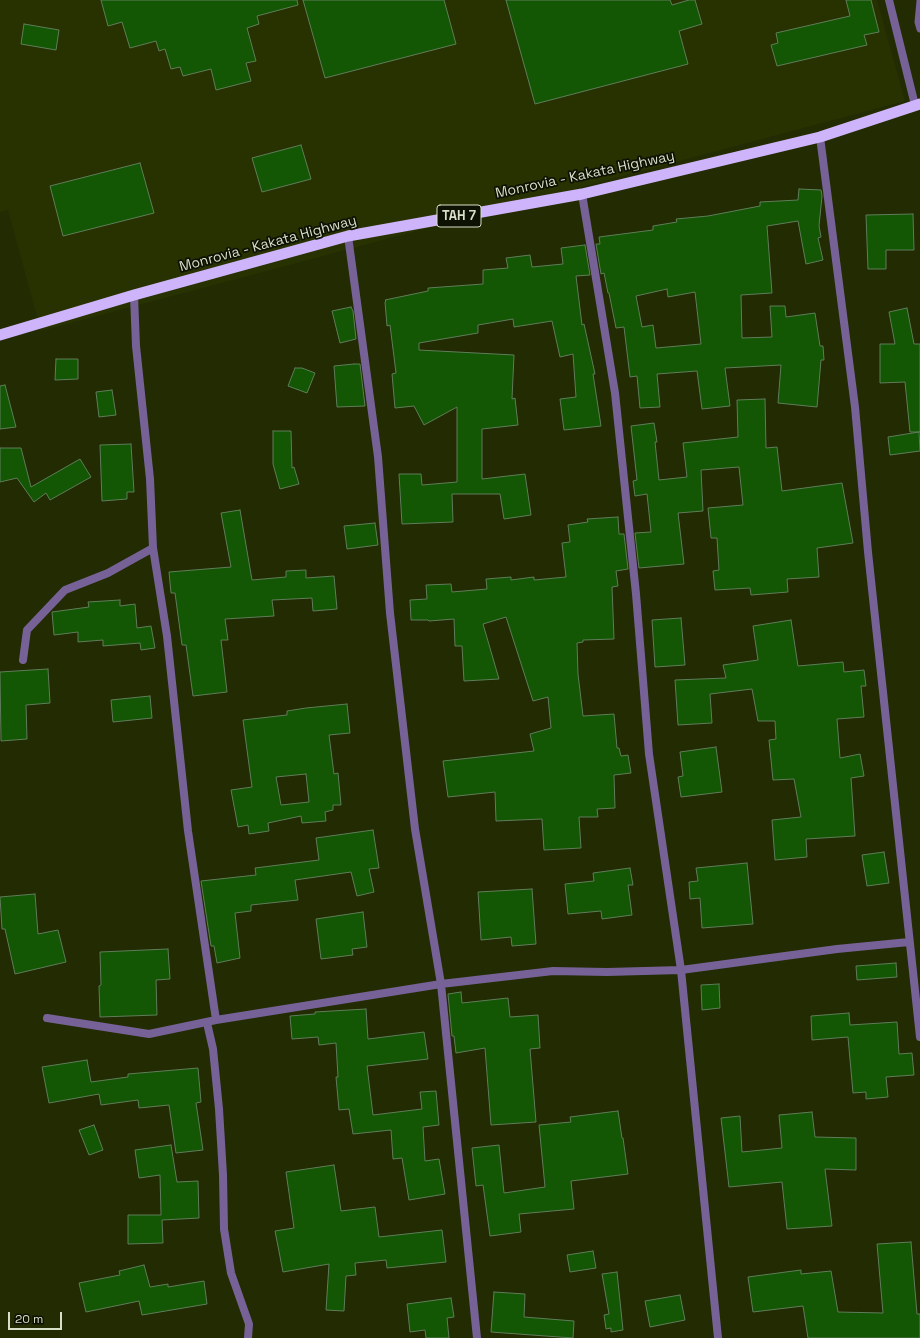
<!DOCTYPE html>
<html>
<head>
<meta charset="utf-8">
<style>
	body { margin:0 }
	#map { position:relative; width:920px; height:1338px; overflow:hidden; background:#222b01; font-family:"Space Grotesk",sans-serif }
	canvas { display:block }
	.scale { position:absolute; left:8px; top:1312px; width:54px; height:18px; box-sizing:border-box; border:2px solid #d8dfc8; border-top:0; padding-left:5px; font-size:12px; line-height:14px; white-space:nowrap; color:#d8dfc8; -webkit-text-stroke:3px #0d1103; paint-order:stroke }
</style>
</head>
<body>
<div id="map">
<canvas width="920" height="1338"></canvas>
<div class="scale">20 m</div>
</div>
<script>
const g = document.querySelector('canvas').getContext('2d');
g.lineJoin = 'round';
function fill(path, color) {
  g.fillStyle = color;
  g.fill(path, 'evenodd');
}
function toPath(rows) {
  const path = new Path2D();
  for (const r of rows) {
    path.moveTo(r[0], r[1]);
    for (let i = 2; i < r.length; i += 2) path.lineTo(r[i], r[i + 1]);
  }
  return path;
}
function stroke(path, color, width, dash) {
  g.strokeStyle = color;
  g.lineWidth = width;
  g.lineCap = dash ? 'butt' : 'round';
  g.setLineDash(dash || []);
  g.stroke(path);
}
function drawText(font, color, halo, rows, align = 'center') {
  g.font = font + ' "Space Grotesk",sans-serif';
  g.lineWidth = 3.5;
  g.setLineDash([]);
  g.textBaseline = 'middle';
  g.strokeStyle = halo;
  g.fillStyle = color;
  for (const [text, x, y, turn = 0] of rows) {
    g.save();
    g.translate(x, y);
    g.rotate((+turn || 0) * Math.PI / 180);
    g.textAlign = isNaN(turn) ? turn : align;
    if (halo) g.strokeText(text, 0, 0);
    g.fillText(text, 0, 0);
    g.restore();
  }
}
fill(toPath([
	[0,0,877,0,905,101,41,331,8,210,0,212]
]), '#283200');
const building = toPath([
	[101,0,297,0,298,5,257,16,259,24,247,28,256,61,246,63,251,81,216,90,211,69,183,76,180,67,171,69,165,49,159,51,156,41,130,48,122,22,108,26,101,0],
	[303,0,444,0,456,44,325,78,303,0],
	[506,0,670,0,672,5,689,0,695,0,702,24,679,31,688,64,535,104,506,0],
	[846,0,871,0,879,32,864,35,867,45,777,66,771,45,778,43,776,33,850,16,846,0],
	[24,24,59,30,56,50,21,44,24,24],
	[301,145,311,179,262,192,252,158,301,145],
	[140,163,154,213,63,236,50,186,140,163],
	[799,189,821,190,822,196,819,226,821,237,818,238,823,260,806,264,798,221,767,226,772,293,741,295,742,338,772,337,770,306,785,306,786,317,815,313,820,346,823,346,824,360,821,360,817,407,778,403,781,365,725,368,730,406,702,409,697,371,657,374,660,407,640,408,637,376,630,377,624,327,616,328,609,293,608,293,604,273,601,274,596,244,600,244,599,237,653,230,653,226,677,222,676,219,708,216,760,206,760,202,798,200,799,189],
	[667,289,668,297,695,292,701,344,656,348,653,325,642,327,636,296,667,289],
	[913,214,914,250,886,250,886,269,868,269,866,215,913,214],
	[585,245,590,275,576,276,582,325,584,324,595,374,593,374,601,426,564,430,560,399,576,397,573,354,560,357,552,321,514,327,513,319,478,325,478,333,419,343,419,350,514,355,512,399,515,398,518,425,482,429,482,479,525,474,531,515,504,519,500,494,452,494,453,522,402,524,399,474,421,474,422,485,457,482,457,407,424,425,414,406,395,408,392,374,396,373,390,325,387,326,385,302,386,301,385,300,428,291,428,288,483,284,483,270,508,268,506,258,530,255,532,267,563,264,561,248,585,245],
	[351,307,353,311,356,339,340,343,332,311,351,307],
	[907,308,914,344,920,344,920,432,910,432,905,382,880,383,880,344,895,344,889,312,907,308],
	[56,359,78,359,78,379,55,380,56,359],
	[354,364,360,364,365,406,337,407,334,366,354,364],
	[295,368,302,368,315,373,307,393,288,386,295,368],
	[5,385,16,427,0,429,0,386,5,385],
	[112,390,116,415,99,417,96,392,112,390],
	[765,399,766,448,777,447,782,491,842,483,853,543,817,548,819,577,787,579,788,592,751,595,750,588,715,590,713,571,719,570,717,538,711,538,708,508,743,505,739,467,701,470,703,511,678,513,684,564,639,568,635,533,651,532,647,494,635,496,633,481,637,480,631,426,654,423,657,442,655,442,659,480,687,477,683,443,738,437,737,400,765,399],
	[273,431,291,431,292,468,294,467,299,484,280,489,273,464,273,431],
	[919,432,920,451,890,455,888,437,919,432],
	[131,444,134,492,127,492,127,499,102,501,100,445,131,444],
	[0,448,21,448,31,487,80,459,91,477,50,500,46,493,34,502,17,478,0,482,0,448],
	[240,510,252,580,286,577,286,571,306,570,306,578,334,576,337,609,313,611,312,598,272,600,274,616,225,619,228,640,221,640,227,692,193,696,186,645,182,645,175,593,171,593,169,572,231,567,221,513,240,510],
	[618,517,619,534,624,534,628,569,616,571,618,586,612,587,614,639,583,640,583,642,577,643,578,674,583,716,614,714,617,748,619,748,621,756,628,755,631,773,614,775,615,808,597,809,598,817,579,817,581,848,544,850,542,819,496,821,495,792,448,797,443,761,534,751,530,734,551,728,548,697,533,701,506,617,483,624,499,679,464,681,462,646,455,646,454,619,429,621,428,620,411,620,410,600,427,599,426,585,451,584,452,592,487,589,486,579,511,577,511,580,534,577,534,580,566,577,562,543,570,542,568,525,588,522,587,519,618,517],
	[375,523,378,545,347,549,344,526,375,523],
	[120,600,120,606,135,604,137,628,151,626,155,648,141,650,140,643,103,646,103,640,78,642,78,632,54,635,52,612,89,607,88,602,120,600],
	[681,618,685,665,655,667,652,620,681,618],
	[791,620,798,666,843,662,844,672,864,670,866,686,861,686,864,717,837,719,840,758,860,754,864,776,851,778,855,836,806,839,807,857,775,860,772,820,801,817,794,779,773,780,769,740,776,739,775,721,758,721,752,689,710,694,712,723,678,725,675,680,726,678,723,665,758,660,753,626,791,620],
	[48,669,50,703,26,705,27,739,1,741,0,672,48,669],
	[150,696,152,718,113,722,111,700,150,696],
	[347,704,350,733,329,735,334,774,338,773,341,805,333,805,333,810,325,812,326,821,302,823,301,816,268,823,269,831,249,834,248,825,238,827,231,790,252,787,243,720,287,715,287,711,306,708,347,704],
	[306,774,309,802,281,805,276,777,306,774],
	[716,747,722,792,681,797,678,777,683,776,680,752,716,747],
	[373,830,379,868,369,869,374,892,357,896,351,872,295,880,298,900,251,905,251,911,235,913,240,958,217,963,214,946,211,946,201,881,256,875,255,868,319,860,316,838,373,830],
	[884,852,889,883,867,886,862,855,884,852],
	[747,863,753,924,702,928,700,898,690,899,689,882,698,881,696,868,747,863],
	[630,868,633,885,628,885,632,915,602,919,601,911,568,914,565,884,594,881,593,873,630,868],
	[532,889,536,944,512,946,511,937,481,940,478,892,532,889],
	[35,894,38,934,58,930,66,962,15,974,5,929,2,929,0,897,35,894],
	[363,912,367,947,352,949,353,955,321,959,316,919,363,912],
	[168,949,170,979,156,980,157,1015,100,1017,99,986,101,985,100,952,168,949],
	[896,963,897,977,857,980,856,966,896,963],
	[719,984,720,1008,702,1010,701,985,719,984],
	[461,992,462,1003,508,998,510,1017,538,1015,540,1048,530,1049,536,1122,491,1125,485,1048,456,1053,454,1036,452,1036,448,994,461,992],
	[366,1009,368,1039,424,1032,428,1059,367,1066,373,1115,422,1109,420,1092,436,1091,439,1125,423,1127,425,1161,439,1159,445,1194,409,1200,402,1158,393,1159,391,1130,353,1134,349,1109,339,1110,336,1077,338,1077,336,1043,319,1045,318,1037,292,1039,290,1016,315,1014,315,1012,366,1009],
	[849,1013,850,1025,897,1022,899,1054,912,1053,914,1075,886,1077,888,1097,866,1099,866,1092,853,1093,848,1037,812,1040,811,1016,849,1013],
	[87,1060,91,1082,128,1077,128,1074,198,1068,201,1102,196,1103,203,1150,176,1153,169,1105,139,1108,138,1100,101,1105,99,1094,49,1103,42,1067,87,1060],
	[618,1111,622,1138,623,1138,628,1174,571,1181,574,1209,519,1214,521,1232,490,1236,483,1185,476,1186,472,1148,499,1145,504,1193,545,1187,539,1125,571,1122,570,1117,618,1111],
	[812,1112,815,1137,856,1138,856,1170,825,1169,832,1226,787,1229,782,1182,729,1187,721,1118,740,1116,742,1152,782,1148,779,1115,812,1112],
	[94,1125,103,1150,89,1155,79,1130,94,1125],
	[171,1145,177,1182,198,1181,199,1218,162,1220,163,1243,128,1244,128,1215,161,1215,160,1175,139,1178,135,1150,171,1145],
	[334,1165,341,1211,375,1207,379,1237,442,1230,446,1262,387,1268,386,1260,355,1263,356,1275,346,1276,344,1311,326,1310,329,1264,283,1272,275,1231,294,1228,286,1172,334,1165],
	[911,1242,917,1314,920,1314,920,1338,808,1338,803,1306,753,1312,748,1277,801,1270,801,1274,831,1271,838,1312,883,1313,877,1244,911,1242],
	[593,1251,596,1268,570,1272,567,1255,593,1251],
	[144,1265,150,1287,168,1284,168,1287,204,1281,207,1304,142,1315,139,1301,86,1312,79,1283,120,1275,119,1271,144,1265],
	[617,1272,623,1330,611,1332,611,1328,606,1329,604,1315,609,1314,602,1274,617,1272],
	[494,1292,525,1294,524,1317,574,1321,573,1338,491,1332,494,1292],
	[680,1295,685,1320,650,1327,645,1301,680,1295],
	[451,1298,454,1317,447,1318,449,1338,426,1338,425,1330,410,1332,407,1304,451,1298]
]);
fill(building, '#135603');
stroke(building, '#5f7d5a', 1);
stroke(toPath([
	[920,1,918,22,920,29]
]), '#766297', 7);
stroke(toPath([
	[889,0,915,105],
	[820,137,855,407,868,552,920,1037],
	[582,194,615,393,636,594,649,754,681,970,718,1338],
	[348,236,378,457,390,613,415,829,441,984,477,1338],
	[134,295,136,346,150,479,153,548,167,636,188,831,216,1020],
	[23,660,27,630,65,590,108,573,153,548],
	[47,1018,149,1034,216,1020,441,984,553,971,607,972,681,970,837,949,909,942],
	[207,1023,213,1049,219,1109,223,1175,224,1229,231,1273,249,1324,248,1338]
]), '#766297', 8);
stroke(toPath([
	[0,335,134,295,348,236,582,194,820,137,920,104]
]), '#ceb4fa', 11);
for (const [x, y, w] of [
	[459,216,44]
]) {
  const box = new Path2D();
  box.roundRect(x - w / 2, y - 11, w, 22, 3);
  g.fillStyle = '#0d1103';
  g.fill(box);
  stroke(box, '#d8dfc8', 1);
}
drawText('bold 13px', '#d8dfc8', null, [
	["TAH 7",459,216]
]);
drawText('14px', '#d8dfc8', '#0d1103', [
	["Monrovia - Kakata Highway",585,175,-12],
	["Monrovia - Kakata Highway",268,244,-15]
]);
</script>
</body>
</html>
